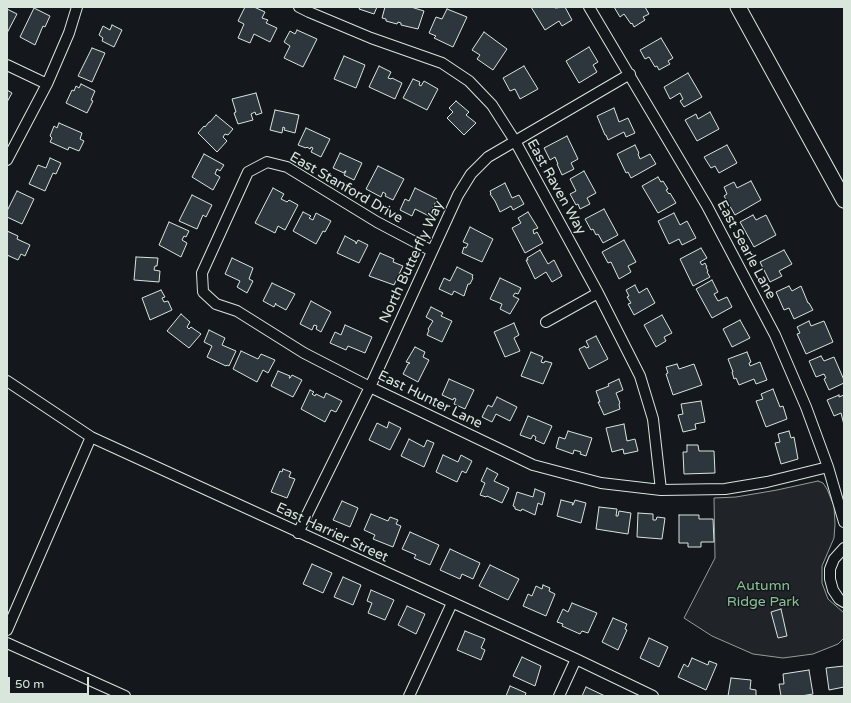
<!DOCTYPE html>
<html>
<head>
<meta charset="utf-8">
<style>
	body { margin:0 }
	#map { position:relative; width:851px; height:703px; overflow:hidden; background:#14181c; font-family:"Varela Round",sans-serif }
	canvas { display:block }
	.frame { position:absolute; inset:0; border:8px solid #d8e6dc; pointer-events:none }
	.scale { position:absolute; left:8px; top:677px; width:81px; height:18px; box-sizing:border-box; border:2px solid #d8e6dc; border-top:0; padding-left:5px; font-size:12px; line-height:14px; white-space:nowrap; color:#d8e6dc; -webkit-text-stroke:3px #14181c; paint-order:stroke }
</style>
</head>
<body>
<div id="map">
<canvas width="851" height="703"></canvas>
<div class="frame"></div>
<div class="scale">50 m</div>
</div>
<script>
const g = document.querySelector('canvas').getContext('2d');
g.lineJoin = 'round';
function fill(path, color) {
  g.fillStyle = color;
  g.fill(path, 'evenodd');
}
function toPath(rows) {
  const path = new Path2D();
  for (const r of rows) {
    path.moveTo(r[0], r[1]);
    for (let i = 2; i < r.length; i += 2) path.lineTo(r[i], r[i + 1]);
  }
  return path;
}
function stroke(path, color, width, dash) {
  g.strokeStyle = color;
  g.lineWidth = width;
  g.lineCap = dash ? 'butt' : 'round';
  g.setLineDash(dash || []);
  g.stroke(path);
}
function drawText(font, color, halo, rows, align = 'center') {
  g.font = font + ' "Varela Round",sans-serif';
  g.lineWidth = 3;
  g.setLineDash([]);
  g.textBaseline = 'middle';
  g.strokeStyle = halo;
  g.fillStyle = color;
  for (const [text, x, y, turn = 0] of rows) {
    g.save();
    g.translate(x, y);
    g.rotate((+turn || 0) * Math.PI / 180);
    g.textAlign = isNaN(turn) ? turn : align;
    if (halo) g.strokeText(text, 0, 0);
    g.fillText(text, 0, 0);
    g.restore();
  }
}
const green = toPath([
	[818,481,823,483,827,489,834,506,835,524,834,538,822,566,822,583,828,599,844,613,844,638,838,644,813,654,783,658,753,654,712,636,684,618,715,558,714,498,736,497,777,490,818,481]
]);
fill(green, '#202428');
stroke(green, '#939e99', 1);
const building = toPath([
	[245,7,254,7,265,12,262,18,268,20,266,23,277,28,270,42,254,34,250,43,238,38,244,24,238,21,245,7],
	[360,7,377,7,374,14,359,9,360,7],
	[385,7,411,7,424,11,418,29,401,25,401,23,398,22,397,24,386,21,386,19,382,18,385,7],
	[531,7,555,7,555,8,565,7,572,20,562,26,559,21,545,30,531,7],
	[614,7,645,7,649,14,643,17,645,20,634,27,632,23,631,24,624,14,620,17,614,7],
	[34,8,50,16,45,27,43,26,35,45,20,37,34,8],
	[7,9,17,14,7,33,7,9],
	[447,9,467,17,453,47,434,38,436,36,429,33,436,17,442,19,447,9],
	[112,25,122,30,114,47,102,41,103,38,99,35,103,26,110,30,112,25],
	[297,30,317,39,303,67,284,58,290,46,284,42,290,31,295,34,297,30],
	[484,32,507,49,493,70,477,59,480,55,472,50,484,32],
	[661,38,673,58,668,61,670,64,659,70,657,66,655,67,649,57,645,59,640,50,661,38],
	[589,47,598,62,593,65,597,72,579,83,566,61,589,47],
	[92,48,105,53,92,82,78,76,92,48],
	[344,56,365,65,356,88,334,79,344,56],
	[379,66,391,72,388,78,391,79,392,78,402,83,395,99,369,87,379,66],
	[524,66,538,89,520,99,515,89,510,91,503,78,524,66],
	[688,73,702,97,684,107,680,101,683,99,680,93,670,99,664,87,688,73],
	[413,79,420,82,419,85,421,86,424,81,438,89,427,110,403,98,413,79],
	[81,84,95,91,91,100,93,101,87,113,66,103,72,90,74,91,76,86,79,88,81,84],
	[7,90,12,93,7,102,7,90],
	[256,93,262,113,256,115,255,112,251,114,253,120,238,124,234,113,236,112,232,99,256,93],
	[456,101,469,112,466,115,476,123,464,135,447,118,453,112,449,108,456,101],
	[614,108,619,122,628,118,635,133,626,137,624,132,608,140,606,135,605,135,597,116,614,108],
	[275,110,299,115,295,133,284,130,285,128,283,127,282,133,270,130,275,110],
	[710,112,719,129,697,141,685,120,696,114,698,119,710,112],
	[216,115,233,129,228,135,225,134,223,137,227,141,217,152,198,133,204,126,205,127,209,122,210,122,216,115],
	[59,123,82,133,80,139,84,141,79,151,69,147,68,150,50,142,52,138,50,136,54,126,57,128,59,123],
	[306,128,330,139,321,157,311,152,313,148,311,147,310,149,307,147,306,148,298,145,306,128],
	[567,136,578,159,571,163,574,169,562,175,557,164,558,164,555,157,550,160,544,148,567,136],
	[635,145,639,153,638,154,640,159,650,154,656,164,631,178,628,172,626,173,617,154,635,145],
	[727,145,737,163,719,173,715,166,711,168,704,157,727,145],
	[340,153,362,163,354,180,344,175,346,171,345,171,344,173,333,168,340,153],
	[204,154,224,165,220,171,217,169,215,174,220,177,213,190,192,177,204,154],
	[50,158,61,163,56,174,53,173,45,191,29,184,38,165,46,168,50,158],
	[378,166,404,179,393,200,385,196,386,194,383,192,381,197,366,189,378,166],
	[584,171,596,193,587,198,590,204,580,209,578,204,576,205,570,194,576,191,570,179,584,171],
	[658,177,661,182,663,181,668,189,666,190,669,194,670,193,676,203,658,213,642,186,658,177],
	[751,181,761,200,735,215,724,196,727,194,724,187,734,182,737,188,751,181],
	[505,183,512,198,519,195,524,204,513,210,511,206,500,212,495,201,490,194,491,194,490,191,505,183],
	[273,188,284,194,281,199,287,202,289,200,298,205,285,230,278,226,275,233,255,223,273,188],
	[415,188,437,199,429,216,415,209,412,216,400,210,405,199,409,201,415,188],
	[17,191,34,199,22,224,7,217,7,211,17,191],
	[192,195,212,205,206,217,203,215,197,229,179,221,192,195],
	[604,209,618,235,603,243,598,234,596,235,593,229,591,230,585,219,604,209],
	[303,212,311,216,309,218,313,220,316,213,331,221,325,232,323,231,316,244,293,231,303,212],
	[528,212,538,228,533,230,534,234,537,232,543,243,525,253,512,228,521,223,518,218,528,212],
	[674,213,680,225,687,221,696,238,682,245,679,239,669,244,658,221,674,213],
	[753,215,756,220,766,215,776,235,754,247,740,222,753,215],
	[169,222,189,231,186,237,184,236,182,240,187,243,181,257,159,245,169,222],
	[470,227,493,239,482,262,462,253,464,247,466,248,468,244,463,242,470,227],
	[7,231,18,236,17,239,30,245,25,256,21,254,18,260,7,255,7,231],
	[345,236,356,242,356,244,358,240,368,245,359,263,337,253,345,236],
	[624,240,636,262,628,266,631,272,619,279,611,262,608,263,602,252,624,240],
	[701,248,707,258,700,262,702,265,705,263,707,267,706,267,708,271,707,272,710,277,693,286,680,259,701,248],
	[540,250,548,264,554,260,562,276,552,282,546,272,535,279,526,260,528,260,527,258,540,250],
	[784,250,792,264,779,271,782,276,770,282,760,262,784,250],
	[380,253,394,259,393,262,403,266,394,285,369,276,380,253],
	[136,257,158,258,157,266,155,266,154,270,160,271,159,282,134,280,136,257],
	[232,258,253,268,249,279,253,281,247,293,237,287,240,281,225,274,232,258],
	[457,267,473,275,472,277,473,278,470,284,468,284,464,296,454,291,452,295,439,289,444,278,450,281,457,267],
	[500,278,521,288,518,294,515,293,513,296,519,299,510,314,500,309,502,304,490,299,500,278],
	[712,280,718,292,714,294,718,301,727,297,732,307,712,318,696,289,712,280],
	[272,283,295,294,286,310,275,304,276,303,274,307,263,301,272,283],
	[635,285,639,293,647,288,655,303,634,315,628,304,631,303,627,297,629,296,626,290,635,285],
	[789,286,792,291,801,286,808,303,809,303,813,310,794,319,789,308,784,310,776,292,789,286],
	[161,290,165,297,162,298,164,302,168,301,172,310,150,320,142,298,161,290],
	[311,301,331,312,321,332,316,329,317,326,314,325,312,330,300,324,311,301],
	[431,307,443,313,441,316,452,321,442,342,427,335,429,330,428,329,433,321,426,317,431,307],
	[181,314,190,322,187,327,189,329,191,327,201,334,189,348,167,331,181,314],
	[662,315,672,333,664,337,666,341,656,347,644,325,662,315],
	[740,320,750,338,732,347,723,329,740,320],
	[809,321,811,326,824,321,833,342,806,354,797,334,800,333,797,327,809,321],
	[514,323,519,335,514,338,520,351,505,357,494,332,514,323],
	[345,325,372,337,365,353,348,346,346,350,330,343,335,332,341,335,345,325],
	[209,330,225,338,222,345,236,351,229,366,227,365,226,366,207,357,212,346,204,342,209,330],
	[596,336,608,359,589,369,579,349,585,346,586,348,589,347,586,341,596,336],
	[415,347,425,352,423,357,429,360,418,382,403,374,408,364,410,363,406,362,415,347],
	[241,351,258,359,261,354,275,360,268,373,263,370,257,382,233,369,241,351],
	[531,352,543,357,541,362,544,363,545,361,552,363,543,384,521,376,531,352],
	[747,352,751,362,749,363,750,366,760,362,767,380,756,384,754,379,739,385,736,378,734,379,732,372,733,372,728,359,747,352],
	[821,356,824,361,834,357,844,380,844,383,829,390,824,379,826,378,824,374,816,377,809,361,821,356],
	[677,364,679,369,694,364,702,385,673,395,666,374,668,373,666,367,677,364],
	[278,371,290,376,289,378,290,378,292,375,302,380,293,397,271,386,278,371],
	[449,379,474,390,465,409,454,404,456,399,454,398,453,400,442,395,449,379],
	[619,379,623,390,616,393,620,403,619,404,620,409,604,415,598,402,600,402,596,391,609,386,608,384,619,379],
	[773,389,780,407,783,406,787,419,766,427,756,401,763,399,761,394,773,389],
	[310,390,314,392,312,394,315,396,316,394,324,398,326,393,342,401,336,412,331,410,325,422,301,409,310,390],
	[839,395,839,397,844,395,844,425,841,413,834,416,827,400,839,395],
	[497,397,517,407,510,421,496,414,492,422,482,417,488,405,492,407,497,397],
	[701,401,705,422,695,424,696,429,683,432,678,415,683,414,681,404,701,401],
	[528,416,552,426,544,444,535,440,536,437,533,435,531,439,520,435,528,416],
	[389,422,401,428,390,450,369,440,377,423,387,428,389,422],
	[624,424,627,441,635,439,638,451,624,454,623,449,612,452,606,428,624,424],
	[568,431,592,438,586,456,580,454,581,452,574,450,573,454,556,448,559,437,565,439,568,431],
	[789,431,791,438,794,437,798,459,781,464,775,443,780,442,778,434,789,431],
	[409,439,424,447,427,440,434,443,424,467,401,456,409,439],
	[687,445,698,445,699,451,714,451,715,473,684,474,683,452,687,452,687,445],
	[443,455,458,462,461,455,472,461,466,473,462,471,457,482,436,472,443,455],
	[487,468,498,474,494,481,509,488,502,503,487,496,486,497,480,495,485,483,481,481,487,468],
	[283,469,291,472,289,477,295,479,287,498,271,492,280,471,282,472,283,469],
	[535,489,545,493,542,505,538,503,535,515,522,509,521,511,515,509,515,507,513,506,517,492,533,497,535,489],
	[561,500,573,503,572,505,573,505,575,500,586,503,581,523,557,516,561,500],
	[342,501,358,508,350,527,333,520,342,501],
	[599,507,617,509,616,516,618,516,619,511,631,513,628,534,596,529,599,507],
	[638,513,653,514,653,520,656,520,657,517,665,518,662,539,637,537,638,513],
	[371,514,388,521,390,517,398,520,396,524,401,526,393,547,373,539,375,535,364,530,371,514],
	[679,515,699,515,699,519,713,519,714,542,701,542,701,547,688,547,688,543,679,543,679,515],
	[410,532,439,545,430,565,414,558,416,555,402,549,410,532],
	[450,549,480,563,473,579,462,574,460,579,440,570,450,549],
	[312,564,332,573,323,593,303,584,312,564],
	[490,565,519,579,508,600,479,586,490,565],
	[343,577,361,585,353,605,334,597,343,577],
	[543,585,550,588,549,591,555,594,546,616,523,606,528,594,532,596,536,586,542,589,543,585],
	[371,590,394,600,385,620,368,613,372,603,367,601,371,590],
	[572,603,597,613,588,633,582,631,580,634,562,626,563,624,557,622,563,609,568,612,572,603],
	[407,606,425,614,416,634,398,625,407,606],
	[781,609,787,636,778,638,771,612,781,609],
	[613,618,627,624,625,629,627,630,618,650,602,642,613,618],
	[465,631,485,639,481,648,485,650,481,660,457,650,465,631],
	[649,638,668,647,659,667,640,658,649,638],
	[522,657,541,666,535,686,513,676,522,657],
	[692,658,708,665,709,661,717,664,706,690,678,677,684,664,688,667,692,658],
	[844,666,844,687,829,690,826,668,844,666],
	[809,670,813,694,801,696,781,696,779,684,784,684,783,674,809,670],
	[731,678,751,680,750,689,756,690,756,696,728,696,731,678],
	[510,686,526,693,525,696,506,696,510,686],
	[586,687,605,696,582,696,586,687]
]);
fill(building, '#2c363c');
stroke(building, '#d8e6dc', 1);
const street = toPath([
	[299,7,309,12,371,38,442,63,469,81,492,105,515,141,598,293,640,376,653,419,661,490],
	[589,7,707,206,775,335,806,407,828,467,844,522],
	[7,65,47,84],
	[7,160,47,84,69,33,77,7],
	[432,251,377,222,287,167,267,162,248,172,202,273,203,292,216,304,237,311,304,353,370,387,533,465,601,483,661,490,725,489,767,482,828,467],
	[546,322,598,293],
	[7,381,91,437,576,659,653,696],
	[298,533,370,387,458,195,471,174,488,157,630,74],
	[844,548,834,559,830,569,830,579,833,590,839,599,844,602],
	[7,630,91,437],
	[7,643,125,696],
	[409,696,452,603],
	[559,696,576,659]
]);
const primary = toPath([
	[738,7,844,200]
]);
stroke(street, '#d8e6dc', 12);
stroke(primary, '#d8e6dc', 17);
stroke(street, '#14181c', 10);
stroke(primary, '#14181c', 15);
drawText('14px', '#d8e6dc', '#14181c', [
	["East Raven Way",556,187,61],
	["East Stanford Drive",346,188,30],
	["East Searle Lane",746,250,62],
	["North Butterfly Way",412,262,-65],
	["East Hunter Lane",430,400,26],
	["East Harrier Street",332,533,25]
]);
drawText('14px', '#8ac095', '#14181c', [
	["Autumn",763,586],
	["Ridge Park",763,602]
]);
</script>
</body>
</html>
